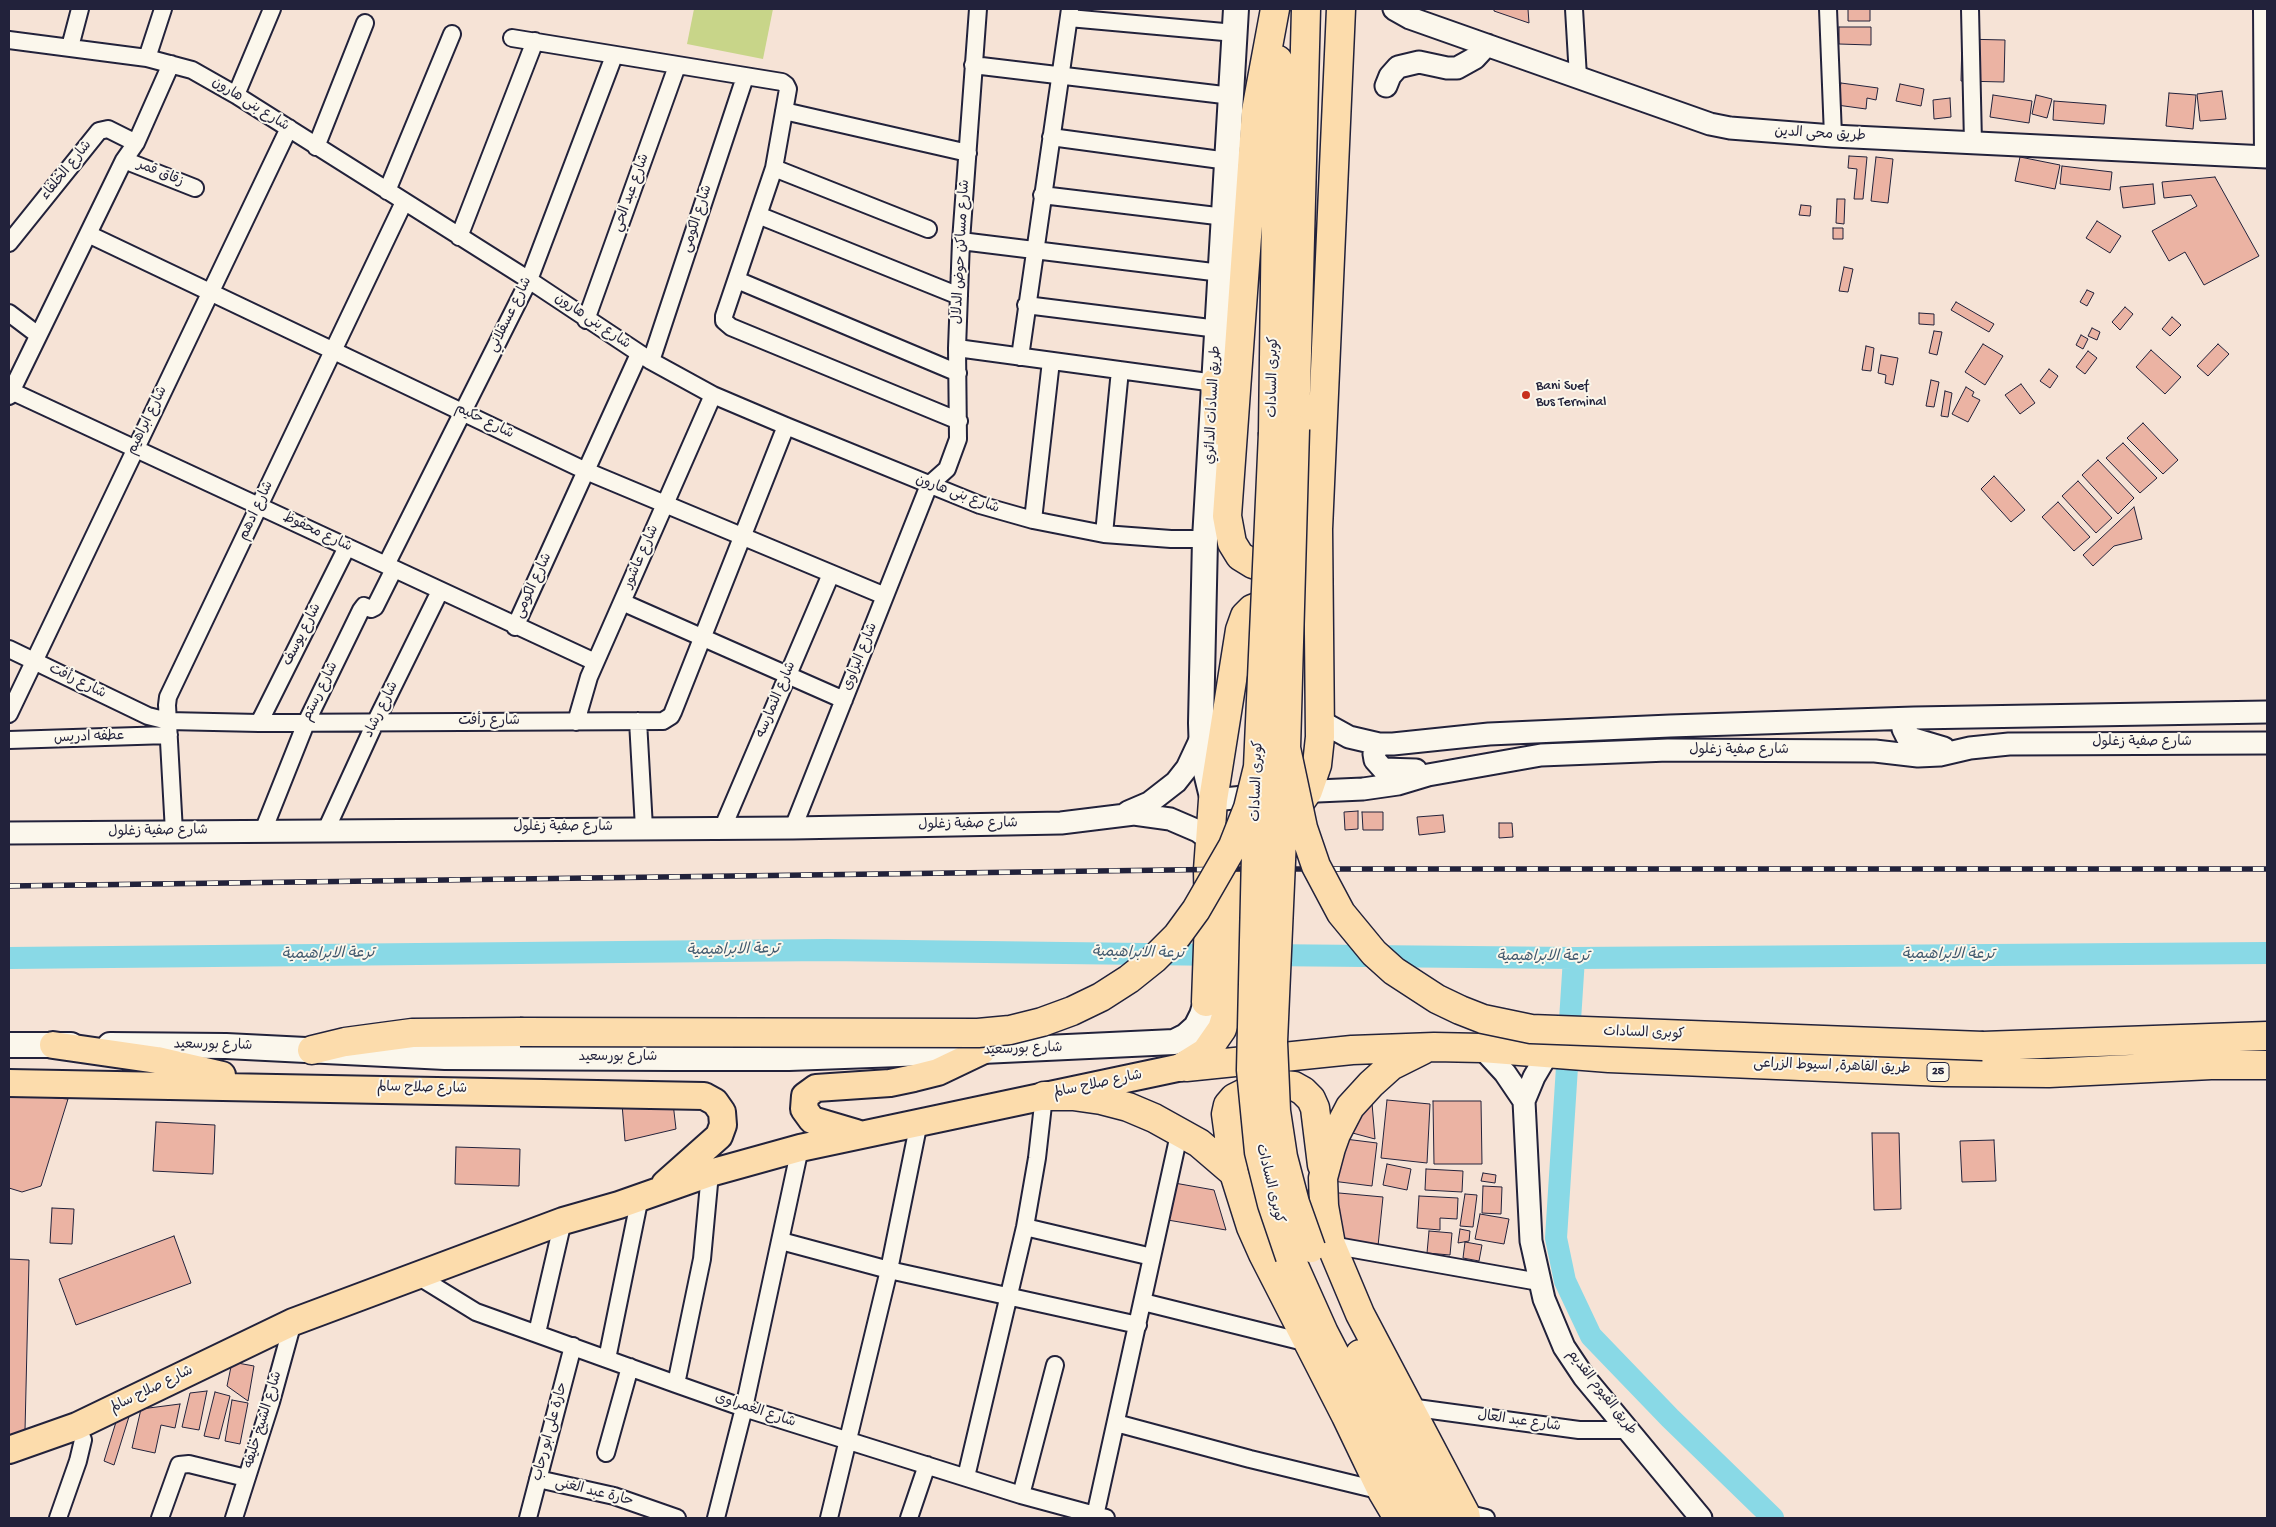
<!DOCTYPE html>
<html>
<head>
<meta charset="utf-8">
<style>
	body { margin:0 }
	#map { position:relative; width:2276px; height:1527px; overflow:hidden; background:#f6e3d6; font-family:"Gochi Hand",sans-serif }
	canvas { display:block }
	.frame { position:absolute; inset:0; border:10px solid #22223b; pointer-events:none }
</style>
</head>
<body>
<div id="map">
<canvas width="2276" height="1527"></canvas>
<div class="frame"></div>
</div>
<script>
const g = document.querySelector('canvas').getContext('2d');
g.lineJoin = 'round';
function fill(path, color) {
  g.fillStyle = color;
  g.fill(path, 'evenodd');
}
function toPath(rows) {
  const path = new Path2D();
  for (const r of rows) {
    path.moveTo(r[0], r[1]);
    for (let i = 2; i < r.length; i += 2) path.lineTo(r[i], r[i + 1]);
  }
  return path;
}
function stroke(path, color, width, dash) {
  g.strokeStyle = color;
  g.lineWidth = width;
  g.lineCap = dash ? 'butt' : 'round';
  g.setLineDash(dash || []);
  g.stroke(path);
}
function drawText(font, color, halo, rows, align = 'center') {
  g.font = font + ' "Gochi Hand","Playpen Sans Arabic",sans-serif';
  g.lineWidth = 4;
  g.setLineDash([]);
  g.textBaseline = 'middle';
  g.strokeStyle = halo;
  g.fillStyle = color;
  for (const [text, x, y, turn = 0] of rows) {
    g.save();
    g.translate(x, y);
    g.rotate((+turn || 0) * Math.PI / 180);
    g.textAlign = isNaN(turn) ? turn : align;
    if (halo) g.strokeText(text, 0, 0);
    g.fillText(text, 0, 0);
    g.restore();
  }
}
fill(toPath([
	[694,9,773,9,763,59,687,44]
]), '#c8d589');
stroke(toPath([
	[1261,955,1574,958,2267,953],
	[9,958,827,950,1224,955],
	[1574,958,1556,1238,1565,1281,1591,1336,1670,1418,1773,1518]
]), '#89d9e6', 22);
const building = toPath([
	[1494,9,1528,9,1529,23,1494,11,1494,9],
	[1848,9,1870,9,1870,21,1848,21,1848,9],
	[1839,27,1871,27,1871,45,1839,44,1839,27],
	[1962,39,2005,40,2004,82,1961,81,1962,39],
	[1841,83,1878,88,1876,100,1867,98,1866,109,1837,105,1841,83],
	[1900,84,1924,89,1921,106,1896,101,1900,84],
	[2222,91,2226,119,2200,121,2197,94,2222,91],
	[2169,93,2196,95,2193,129,2166,126,2169,93],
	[1993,95,2032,101,2029,123,1990,117,1993,95],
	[2036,95,2052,99,2047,118,2032,114,2036,95],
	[1950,98,1951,117,1934,119,1933,100,1950,98],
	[2054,101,2106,105,2104,124,2053,120,2054,101],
	[1849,156,1867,157,1863,199,1854,199,1857,169,1848,168,1849,156],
	[1876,157,1893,159,1888,203,1871,201,1876,157],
	[2020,157,2060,165,2055,189,2015,181,2020,157],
	[2062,166,2112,172,2110,190,2060,184,2062,166],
	[2215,177,2259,256,2204,285,2185,252,2169,261,2152,231,2197,206,2191,195,2164,198,2162,182,2215,177],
	[2153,184,2155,204,2123,208,2120,187,2153,184],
	[1837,199,1845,199,1844,224,1836,223,1837,199],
	[1801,205,1811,206,1810,216,1799,215,1801,205],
	[2097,221,2121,236,2110,253,2086,238,2097,221],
	[1833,228,1843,228,1843,239,1833,239,1833,228],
	[1844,267,1853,269,1848,292,1839,291,1844,267],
	[2087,290,2094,293,2087,306,2080,302,2087,290],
	[1956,302,1994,324,1989,332,1951,310,1956,302],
	[2125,307,2133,314,2120,330,2112,322,2125,307],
	[1919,313,1934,314,1934,325,1919,324,1919,313],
	[2172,317,2181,325,2170,336,2162,329,2172,317],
	[2092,328,2100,332,2097,340,2088,336,2092,328],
	[1934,331,1942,332,1937,355,1929,353,1934,331],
	[2081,335,2088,339,2083,349,2076,345,2081,335],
	[1983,344,2003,356,1985,385,1965,372,1983,344],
	[2218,344,2229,354,2208,376,2197,366,2218,344],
	[1866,346,1874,348,1871,371,1862,370,1866,346],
	[2151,350,2181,377,2165,394,2136,367,2151,350],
	[2088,351,2097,358,2085,374,2076,367,2088,351],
	[1881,355,1898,358,1893,385,1885,383,1886,375,1878,373,1881,355],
	[2049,369,2058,376,2050,388,2040,381,2049,369],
	[1931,380,1939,382,1934,407,1926,406,1931,380],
	[2021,384,2035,403,2020,414,2005,395,2021,384],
	[1966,387,1974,392,1972,396,1980,400,1968,422,1952,414,1966,387],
	[1945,391,1952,393,1948,417,1941,416,1945,391],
	[2143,423,2178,460,2163,474,2127,438,2143,423],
	[2123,443,2157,478,2140,493,2106,458,2123,443],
	[2098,460,2134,498,2118,514,2082,475,2098,460],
	[1994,476,2025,510,2011,522,1981,489,1994,476],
	[2078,481,2112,518,2096,533,2062,496,2078,481],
	[2058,502,2090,537,2074,551,2042,517,2058,502],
	[2134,507,2142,539,2114,546,2093,566,2083,555,2134,507],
	[1358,811,1358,829,1345,830,1344,812,1358,811],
	[1362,812,1383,812,1383,830,1363,830,1362,812],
	[1443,815,1445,832,1419,835,1417,817,1443,815],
	[1499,823,1512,823,1513,837,1499,838,1499,823],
	[36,1096,68,1099,41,1186,22,1192,9,1188,9,1097,36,1096],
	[1387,1100,1430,1104,1427,1163,1381,1158,1387,1100],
	[1433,1101,1481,1101,1482,1164,1434,1164,1433,1101],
	[673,1103,676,1129,625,1141,622,1104,673,1103],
	[1372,1103,1375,1139,1345,1131,1372,1103],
	[156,1122,215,1125,213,1174,153,1171,156,1122],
	[1872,1133,1899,1133,1901,1209,1874,1210,1872,1133],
	[1329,1137,1377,1143,1372,1186,1324,1180,1329,1137],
	[1994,1140,1996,1181,1962,1182,1960,1141,1994,1140],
	[456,1147,520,1149,519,1186,455,1184,456,1147],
	[1387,1164,1411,1169,1407,1190,1383,1185,1387,1164],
	[1426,1169,1463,1171,1462,1192,1425,1190,1426,1169],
	[1483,1173,1496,1175,1495,1183,1481,1181,1483,1173],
	[1163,1181,1214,1190,1226,1230,1156,1218,1163,1181],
	[1483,1186,1502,1187,1501,1214,1482,1213,1483,1186],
	[1306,1190,1383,1197,1378,1246,1316,1240,1306,1190],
	[1465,1194,1477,1195,1473,1227,1460,1226,1465,1194],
	[1419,1196,1458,1198,1457,1219,1440,1218,1440,1230,1417,1228,1419,1196],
	[52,1208,74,1209,72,1244,50,1243,52,1208],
	[1480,1214,1509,1219,1504,1244,1475,1239,1480,1214],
	[1460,1229,1470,1231,1469,1241,1458,1243,1460,1229],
	[1429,1231,1452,1233,1450,1255,1427,1253,1429,1231],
	[174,1236,191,1283,76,1325,59,1279,174,1236],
	[1465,1242,1482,1245,1479,1261,1463,1258,1465,1242],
	[9,1259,29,1260,25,1431,9,1435,9,1259],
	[232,1362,254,1366,248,1401,227,1386,232,1362],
	[207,1391,199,1430,182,1427,190,1393,207,1391],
	[215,1392,230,1396,219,1439,204,1436,215,1392],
	[232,1400,248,1403,240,1444,225,1441,232,1400],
	[180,1404,175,1428,161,1425,155,1453,132,1448,141,1409,180,1404],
	[132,1407,114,1465,104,1461,120,1409,132,1407]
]);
fill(building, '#ebb3a3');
stroke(building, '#22223b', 1);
const minor = toPath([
	[1574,9,1578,77],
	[1828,9,1833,136],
	[1970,9,1973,143],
	[2262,9,2263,157],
	[1069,18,1235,33],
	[512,38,782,82,786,85,788,89,774,168,724,316,724,321,731,327,959,421],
	[9,40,147,58,192,70,236,95,529,280,651,361,713,395,786,426,980,505,1033,520,1104,534,1171,539,1205,539],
	[70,47,80,9],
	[147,58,163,9],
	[973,65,1232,96],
	[236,95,272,9],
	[784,111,968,153],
	[1051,137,1228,161],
	[316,147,365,23],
	[124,160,195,188],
	[774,168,928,229],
	[387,191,452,34],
	[1042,195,1225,217],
	[758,215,959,296],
	[88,234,586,471,885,596],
	[459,237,535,41],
	[961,241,1221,273],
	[9,243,99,131,108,129,136,143],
	[737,280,958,373],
	[1026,305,1218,329],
	[9,313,38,335],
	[586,320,677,66],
	[957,348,1215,383],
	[1020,357,1070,9],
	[651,361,745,77],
	[11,391,595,662],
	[9,396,124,160,136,143,171,64],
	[1033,520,1051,361],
	[1104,534,1120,370],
	[386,565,529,280,614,56],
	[622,602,844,700],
	[515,627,639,354],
	[9,649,148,716,168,721,259,723,663,721,671,716,673,712,786,426],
	[9,714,289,128],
	[638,721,644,828],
	[576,722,589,677,713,395],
	[259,723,347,547],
	[9,740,169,735],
	[723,827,831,574],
	[793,828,929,485,947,469,958,439,957,348,961,241,978,9],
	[326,830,375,723,440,591],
	[263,831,306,723,361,610,364,606,371,609,375,607,394,569],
	[174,832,167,705,168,697,404,202],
	[1025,1227,1152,1257],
	[781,1241,889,1270,1138,1325],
	[1331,1245,1539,1282],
	[416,1275,476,1312,676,1384,744,1408,1021,1495,1106,1518],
	[1143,1302,1308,1343],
	[537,1333,563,1221],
	[607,1359,640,1197],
	[676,1384,702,1259,710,1173],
	[1409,1407,1579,1430,1630,1430],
	[1116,1423,1250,1459,1382,1491],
	[606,1453,630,1367],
	[966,1477,1025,1227,1037,1158,1044,1096],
	[538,1479,614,1496,677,1518],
	[1021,1495,1055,1365],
	[1465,1513,1486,1518],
	[1095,1516,1180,1130],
	[58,1518,78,1461,83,1440,77,1426],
	[160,1518,179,1465,189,1464,246,1478],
	[234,1518,271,1402,293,1322],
	[528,1518,573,1346],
	[716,1518,744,1408,800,1148],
	[829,1518,889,1270,919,1122],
	[909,1518,927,1465]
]);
const tertiary = toPath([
	[1394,9,1410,18,1710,124,1730,128,1833,136,2267,157],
	[1386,86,1390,76,1398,67,1419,62,1447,68,1457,68,1475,58,1487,45],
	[1914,718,1905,724,1903,729,1907,737,1944,748],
	[1320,721,1349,737,1379,744,1393,744,1489,734,1670,726,1914,718,2267,712],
	[1379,744,1374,754,1375,760,1383,769,1416,770],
	[1295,792,1363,789,1398,784,1428,775,1541,755,1668,750,1875,751,1918,756,1940,755,1970,748,2009,744,2267,743],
	[1213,800,1265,795],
	[1128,812,1149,803,1176,782,1187,768,1202,736],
	[9,833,793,828,1061,823,1134,814,1170,819,1198,831,1210,840],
	[1482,1048,1505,1073,1524,1101],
	[1547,1055,1534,1077,1524,1101,1531,1241,1544,1299,1564,1347,1584,1377,1701,1518]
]);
const secondary = toPath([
	[1212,797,1202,756,1201,723,1205,539,1236,9],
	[9,1045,71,1045],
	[110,1045,226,1046,445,1057,674,1058,789,1058,982,1051,1174,1042,1186,1036,1196,1027,1202,1015,1206,1002]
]);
const primary = toPath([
	[53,1045,157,1060,222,1075],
	[9,1083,704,1096,715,1102,722,1112,723,1125,719,1136,665,1184],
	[856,1133,812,1120,804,1109,805,1096,816,1088,890,1083,914,1078,938,1072,982,1051],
	[9,1450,77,1426,293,1322,563,1221,619,1205,710,1173,800,1148,1182,1067]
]);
const trunk = toPath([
	[1275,9,1256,111,1227,516,1232,543,1240,556,1253,564,1268,569,1283,568,1290,565],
	[1215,383,1220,431],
	[1295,429,1306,9],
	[1273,433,1278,60],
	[1206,1002,1209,919,1208,870,1213,800,1240,630,1245,616,1252,609,1270,602,1287,602],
	[1983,1046,2267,1036],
	[312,1050,345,1042,412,1033,520,1032],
	[1423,1050,1391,1066,1371,1084,1350,1107,1336,1134,1331,1148,1323,1178,1324,1206,1331,1245,1360,1314,1465,1513,1466,1518],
	[1182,1067,1206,1052,1222,1029,1226,1016,1230,916,1234,895,1242,869,1251,855,1292,814,1308,791,1317,765,1320,737,1318,529,1341,9],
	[1186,1067,1352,1050,1434,1047,1482,1048,1609,1058,1945,1072,2049,1073,2211,1065,2267,1065],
	[1044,1096,1073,1096,1101,1100,1128,1107,1154,1118,1199,1143,1234,1173,1251,1227,1263,1254,1346,1416,1382,1491,1398,1518],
	[1234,1173,1226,1114,1228,1105,1234,1098,1242,1094,1283,1085,1294,1086,1303,1091,1311,1099,1315,1108,1322,1165],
	[1290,1257,1324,1333,1420,1518],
	[1360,1354,1442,1518]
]);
stroke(minor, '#22223b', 20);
stroke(tertiary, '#22223b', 25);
stroke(secondary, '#22223b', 28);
stroke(primary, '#22223b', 30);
stroke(trunk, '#22223b', 31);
stroke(minor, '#fbf7ec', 16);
stroke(tertiary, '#fbf7ec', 21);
stroke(secondary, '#fbf7ec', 24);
stroke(primary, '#fcdcac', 26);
stroke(trunk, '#fcdcac', 28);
const rail = toPath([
	[9,886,1242,869,2267,869]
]);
stroke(rail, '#22223b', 5.5);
stroke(rail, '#fbf7ec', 4, [11]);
const trunkBridge = toPath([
	[1295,429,1286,748,1273,1042,1276,1111,1283,1157,1295,1203,1311,1248],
	[1273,433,1258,767,1251,1070,1259,1152,1272,1204,1290,1257],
	[1286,748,1303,828,1316,866,1341,913,1374,953,1394,971,1437,999,1460,1010,1483,1019,1531,1029,1983,1046],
	[520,1032,978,1033,1010,1030,1042,1022,1072,1011,1101,997,1129,979,1154,959,1177,936,1196,910,1233,846,1248,808,1258,767]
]);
stroke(trunkBridge, '#22223b', 31, []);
stroke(trunkBridge, '#fcdcac', 28);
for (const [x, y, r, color] of [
	[1526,395,5,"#c8321e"]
]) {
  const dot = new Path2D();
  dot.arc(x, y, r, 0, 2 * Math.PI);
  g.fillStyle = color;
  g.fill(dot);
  stroke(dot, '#fbf7ec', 2);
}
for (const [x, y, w] of [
	[1938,1072,22]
]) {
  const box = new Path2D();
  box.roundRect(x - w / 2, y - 9.5, w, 19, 4);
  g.fillStyle = '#fbf7ec';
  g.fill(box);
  stroke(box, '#22223b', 1);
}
drawText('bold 12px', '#22223b', null, [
	["25",1938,1072]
]);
drawText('14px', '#22223b', '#fbf7ec', [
	["شارع بنى هارون",250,105,32],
	["طريق محى الدين",1820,135,3],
	["شارع الخلفاء",67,171,-51],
	["زقاق قمر",160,174,22],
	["شارع عبد الحي",632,193,-70],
	["شارع الكومى",698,219,-72],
	["شارع مساكن حوض الدلال",962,252,-87],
	["شارع عسقلاني",511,315,-64],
	["شارع بنى هارون",592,322,34],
	["كوبرى السادات",1274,377,-89],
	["طريق السادات الدائري",1214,405,-87],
	["شارع ابراهيم",148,421,-64],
	["شارع حكيم",484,422,26],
	["شارع بنى هارون",957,495,20],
	["شارع ادهم",257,511,-65],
	["شارع محفوظ",317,533,25],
	["شارع عاشور",642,557,-66],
	["شارع الكومى",534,586,-65],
	["شارع يوسف",303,635,-63],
	["شارع البزاوى",861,657,-68],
	["شارع رأفت",77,682,26],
	["شارع رستم",321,692,-64],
	["شارع النمارسه",777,700,-67],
	["شارع رشاد",382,710,-64],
	["شارع رأفت",489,722],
	["عطفه ادريس",89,738,-2],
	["شارع صفية زغلول",2142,743],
	["شارع صفية زغلول",1739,751],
	["كوبرى السادات",1258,781,-88],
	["شارع صفية زغلول",968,825,-1],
	["شارع صفية زغلول",563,828],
	["شارع صفية زغلول",158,832,-1],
	["كوبرى السادات",1644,1034,2],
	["شارع بورسعيد",213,1046,1],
	["شارع بورسعيد",1023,1050,-2],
	["شارع بورسعيد",618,1058],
	["طريق القاهرة, اسيوط الزراعى",1832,1067,2],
	["شارع صلاح سالم",1098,1085,-12],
	["شارع صلاح سالم",422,1089,1],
	["كوبرى السادات",1269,1184,76],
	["شارع صلاح سالم",152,1390,-26],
	["طريق الفيوم القديم",1601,1393,52],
	["شارع الغمراوى",755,1411,18],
	["شارع الشيخ خليفه",264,1420,-73],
	["شارع عبد العال",1519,1422,8],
	["حارة على ابو رحاب",551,1432,-75],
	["حارة عبد الغنى",594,1493,14]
]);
drawText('14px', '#22223b', '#fbf7ec', [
	["Bani Suef",1536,387],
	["Bus Terminal",1536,403]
], 'left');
drawText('italic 15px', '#41596e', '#fbf7ec', [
	["ترعة الابراهيمية",733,951,-1],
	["ترعة الابراهيمية",1138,954,1],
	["ترعة الابراهيمية",328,955,-1],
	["ترعة الابراهيمية",1948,956],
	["ترعة الابراهيمية",1543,958]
]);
</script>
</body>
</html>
